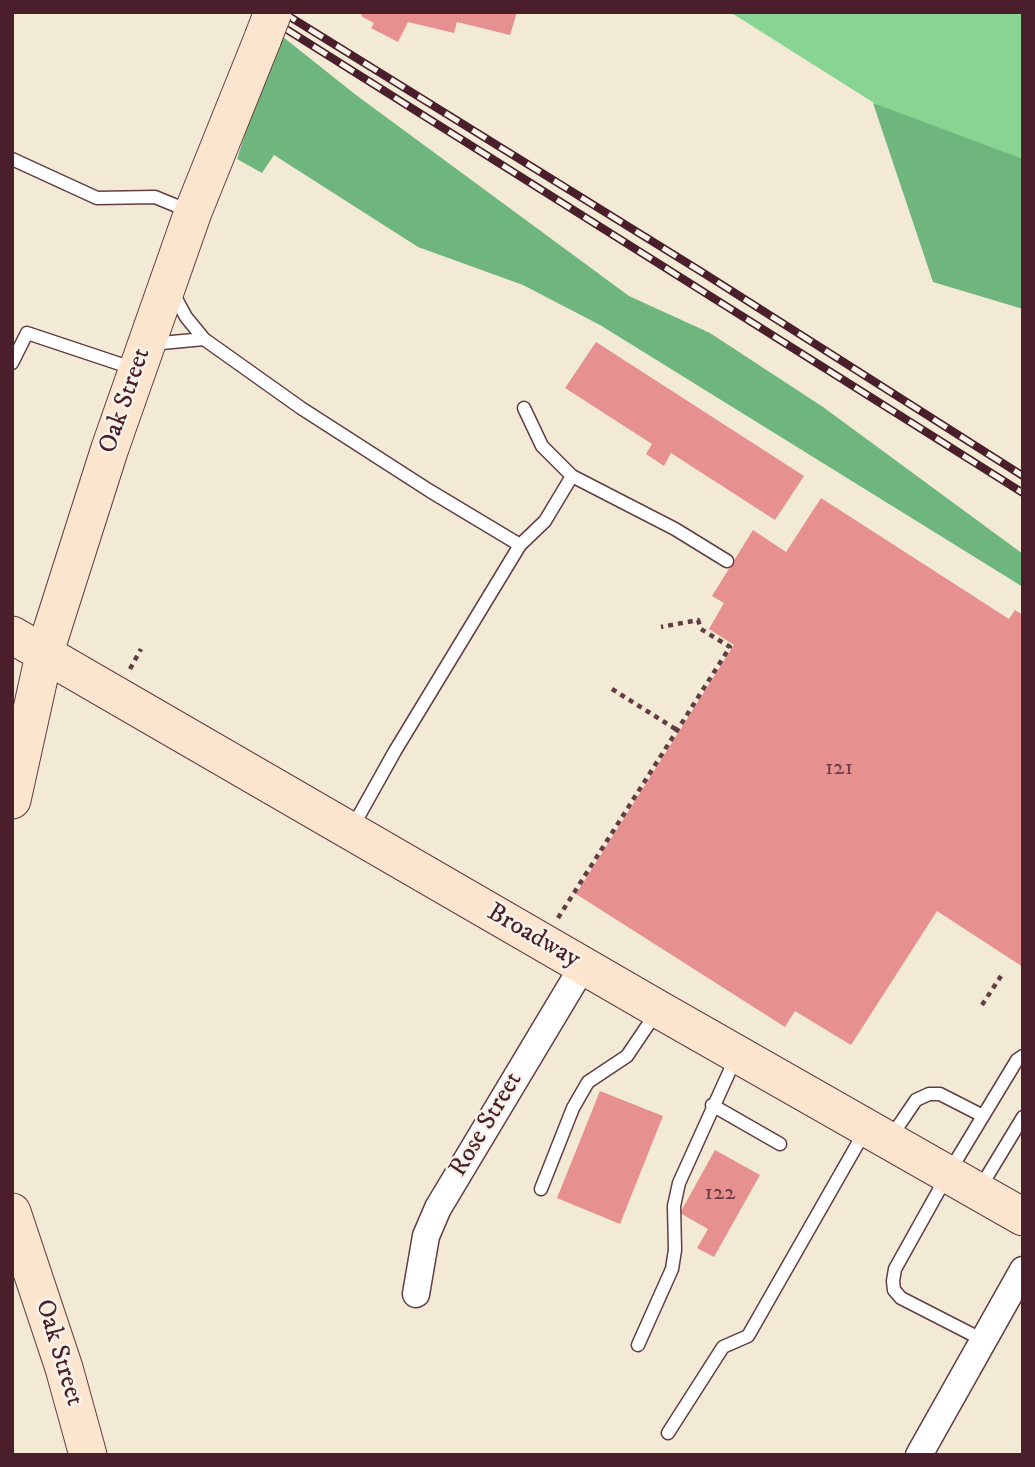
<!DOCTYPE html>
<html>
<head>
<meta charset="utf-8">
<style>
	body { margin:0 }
	#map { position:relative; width:1035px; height:1467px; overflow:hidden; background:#f2ead5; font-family:"IM FELL DW Pica",serif }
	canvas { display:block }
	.frame { position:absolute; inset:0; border:14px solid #4a1f2b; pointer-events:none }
</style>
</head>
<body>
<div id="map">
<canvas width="1035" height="1467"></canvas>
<div class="frame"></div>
</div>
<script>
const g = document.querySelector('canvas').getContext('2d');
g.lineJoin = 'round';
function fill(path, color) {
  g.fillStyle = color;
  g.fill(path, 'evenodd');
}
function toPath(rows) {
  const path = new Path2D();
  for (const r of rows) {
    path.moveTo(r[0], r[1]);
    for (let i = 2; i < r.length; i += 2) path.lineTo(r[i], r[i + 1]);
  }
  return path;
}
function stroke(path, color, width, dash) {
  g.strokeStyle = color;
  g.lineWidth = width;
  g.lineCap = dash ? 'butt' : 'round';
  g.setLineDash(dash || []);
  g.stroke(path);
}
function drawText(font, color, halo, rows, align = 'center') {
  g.font = font + ' "IM FELL DW Pica",serif';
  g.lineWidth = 5;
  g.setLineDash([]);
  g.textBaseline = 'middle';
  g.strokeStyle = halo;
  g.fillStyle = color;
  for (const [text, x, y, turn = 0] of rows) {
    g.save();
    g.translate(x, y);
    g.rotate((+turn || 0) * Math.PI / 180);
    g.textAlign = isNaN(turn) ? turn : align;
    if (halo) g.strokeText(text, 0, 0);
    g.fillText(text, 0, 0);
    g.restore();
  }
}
fill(toPath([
	[730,12,1023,12,1023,197]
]), '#88d593');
fill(toPath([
	[278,33,356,95,629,296,710,333,823,407,1023,554,1023,587,600,325,523,285,418,247,274,155,262,173,237,159],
	[873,103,1023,159,1023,309,933,282]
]), '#6eb67d');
fill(toPath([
	[363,12,517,12,510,35,457,22,454,33,408,22,398,42,371,28,374,23,361,16],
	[596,342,804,476,775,520,671,453,664,466,646,454,652,444,565,388],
	[821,498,1009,619,1015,610,1023,615,1023,967,937,911,851,1045,795,1011,785,1027,576,894,734,645,709,629,724,603,712,596,753,530,786,552],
	[600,1091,663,1116,620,1224,557,1198],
	[715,1150,760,1175,714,1257,697,1248,708,1229,680,1213]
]), '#e6908f');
const lane = toPath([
	[12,159,97,198,155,197,189,211],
	[204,339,301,408,430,491,520,545,395,751,352,828],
	[151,344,204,339,186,317,173,293],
	[12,363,27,333,135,369],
	[524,408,542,446,572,476,675,529,727,561],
	[520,545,545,521,572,476],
	[712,1105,780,1144],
	[891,1137,916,1100,929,1094,940,1094,983,1116],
	[980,1188,1023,1117],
	[541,1189,573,1108,588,1082,627,1056,656,1013],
	[983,1340,901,1298,894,1290,893,1281,895,1269,948,1174,1017,1060,1023,1056],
	[638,1345,672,1269,675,1250,674,1206,679,1183,736,1057],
	[668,1433,723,1347,748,1336,865,1131]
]);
const street = toPath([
	[416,1294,426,1236,438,1208,583,966],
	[919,1455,1023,1270]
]);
const secondary = toPath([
	[12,635,658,1009,1023,1217],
	[12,800,44,655,110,448,193,212,263,38],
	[12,1212,64,1368,88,1455]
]);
stroke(lane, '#633d44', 15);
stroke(street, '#633d44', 29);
stroke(secondary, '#633d44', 39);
stroke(toPath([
	[130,669,141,649],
	[612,689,677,730],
	[558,918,730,647,701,629,698,620,661,627],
	[982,1005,1001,976]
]), '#633d44', 4.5, [5, 5]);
stroke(lane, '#fff', 12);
stroke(street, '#fff', 26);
stroke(secondary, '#fbe5cf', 37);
const rail = toPath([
	[259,12,1023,493],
	[282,12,705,274,1023,476]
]);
stroke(rail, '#4a1f2b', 8);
stroke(rail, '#f7f3e8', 5, [16]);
const secondaryBridge = toPath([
	[263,38,273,12]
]);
stroke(secondaryBridge, '#633d44', 39, []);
stroke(secondaryBridge, '#fbe5cf', 37);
drawText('23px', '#713b44', null, [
	["121",839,769],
	["122",720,1194]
]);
drawText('26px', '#4a1f2b', '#f7f3e8', [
	["Oak Street",126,401,-71],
	["Broadway",533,937,30],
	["Rose Street",487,1125,-59],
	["Oak Street",58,1353,73]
]);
</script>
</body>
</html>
